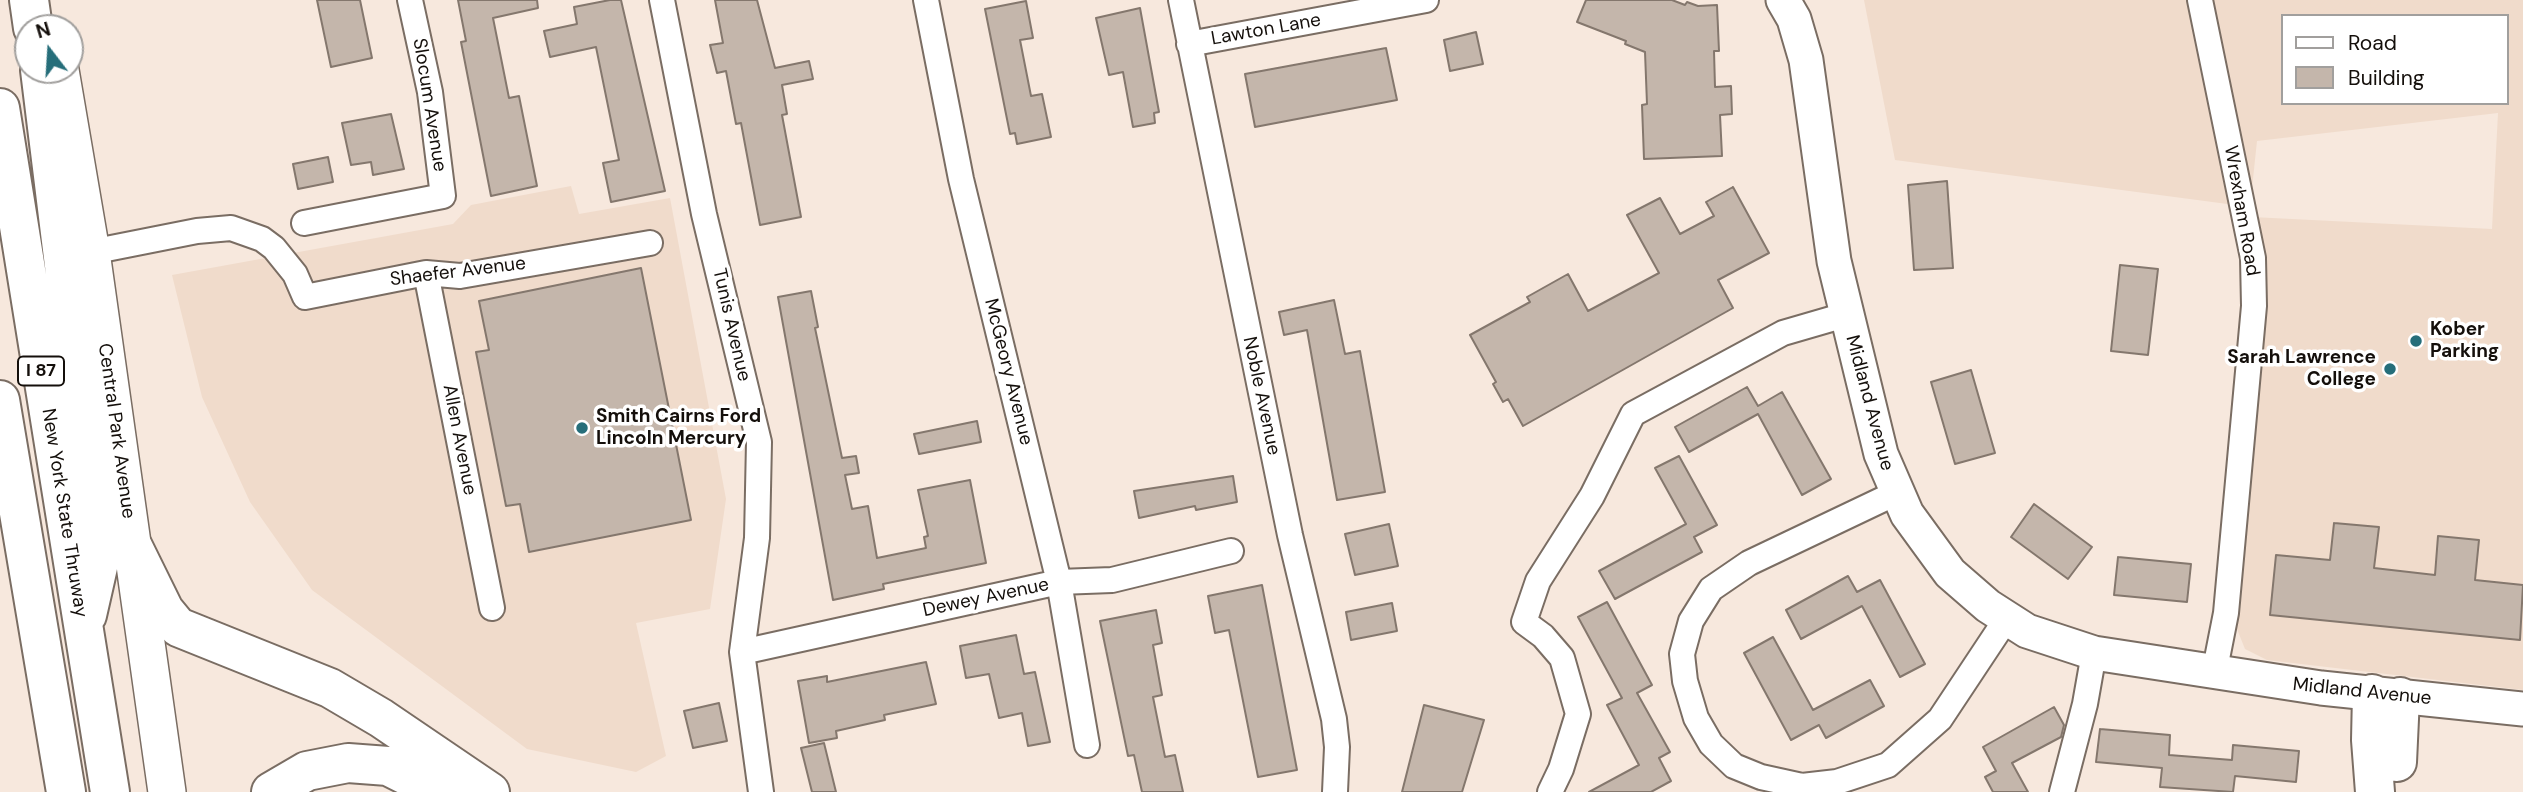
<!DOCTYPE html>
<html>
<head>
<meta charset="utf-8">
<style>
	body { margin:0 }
	#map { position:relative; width:2523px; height:792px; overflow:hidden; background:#f7e8dd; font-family:"DM Sans",sans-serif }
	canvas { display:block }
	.legend { position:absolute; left:2281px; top:14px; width:228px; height:91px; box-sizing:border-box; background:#fff; border:2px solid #a19f9d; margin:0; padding:9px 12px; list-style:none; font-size:21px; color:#140f0b }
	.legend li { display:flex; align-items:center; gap:14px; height:35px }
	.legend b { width:35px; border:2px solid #a19f9d }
	.north { position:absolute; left:14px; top:14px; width:70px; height:70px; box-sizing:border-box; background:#fff; border:2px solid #a19f9d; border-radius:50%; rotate:343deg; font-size:19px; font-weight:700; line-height:28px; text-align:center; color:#140f0b }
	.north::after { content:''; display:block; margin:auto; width:24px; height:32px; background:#266e7a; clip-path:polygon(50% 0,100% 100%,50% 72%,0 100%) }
</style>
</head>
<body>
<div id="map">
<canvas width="2523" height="792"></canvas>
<ul class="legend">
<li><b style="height:9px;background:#fff"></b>Road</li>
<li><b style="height:19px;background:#c4b6ab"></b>Building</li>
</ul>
<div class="north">N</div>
</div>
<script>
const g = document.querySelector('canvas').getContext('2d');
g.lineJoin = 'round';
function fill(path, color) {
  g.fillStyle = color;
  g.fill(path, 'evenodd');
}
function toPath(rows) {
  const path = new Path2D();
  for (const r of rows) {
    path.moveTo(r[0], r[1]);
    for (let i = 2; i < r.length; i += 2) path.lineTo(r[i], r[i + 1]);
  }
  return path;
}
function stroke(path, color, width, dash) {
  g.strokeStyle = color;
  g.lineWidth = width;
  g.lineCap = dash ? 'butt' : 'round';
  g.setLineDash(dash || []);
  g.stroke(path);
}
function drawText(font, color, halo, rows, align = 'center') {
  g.font = font + ' "DM Sans",sans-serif';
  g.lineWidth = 7;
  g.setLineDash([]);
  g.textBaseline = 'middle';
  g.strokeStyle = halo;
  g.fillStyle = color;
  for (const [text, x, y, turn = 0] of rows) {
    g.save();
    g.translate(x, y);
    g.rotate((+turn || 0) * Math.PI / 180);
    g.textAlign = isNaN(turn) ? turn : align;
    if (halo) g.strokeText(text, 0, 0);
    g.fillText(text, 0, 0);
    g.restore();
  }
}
fill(toPath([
	[1864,0,2523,0,2523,690,2267,660,2245,649,2235,624,2252,217,2492,229,2498,113,2257,141,2250,207,1895,160],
	[2283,16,2507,16,2507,103,2283,103],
	[571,186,579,214,670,198,726,499,710,609,636,623,666,756,636,772,527,749,312,590,250,502,202,397,172,275,453,224,471,205]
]), '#f0dbcb');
const building = toPath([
	[317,0,360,0,372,58,331,67,317,0],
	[458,0,537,0,538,8,493,18,509,98,519,96,537,186,491,196,461,42,466,41,458,0],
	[610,0,621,0,665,191,611,202,603,163,619,160,596,47,550,57,544,31,577,24,574,7,610,0],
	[715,0,757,0,775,68,809,61,813,79,782,85,787,114,782,115,801,217,760,225,741,123,736,124,726,71,717,73,710,45,723,43,715,0],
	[1586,0,1672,0,1685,5,1687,2,1698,6,1717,5,1719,51,1714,51,1715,87,1731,86,1732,114,1720,115,1722,156,1644,159,1642,105,1647,104,1645,52,1625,44,1626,41,1577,22,1586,0],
	[1026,1,1033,38,1020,40,1031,96,1042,94,1051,137,1017,144,1015,133,1010,134,985,9,1026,1],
	[1140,8,1159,112,1154,113,1155,123,1133,127,1123,72,1109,75,1096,18,1140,8],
	[1476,32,1483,64,1450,71,1444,40,1476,32],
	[1386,48,1397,100,1255,127,1245,74,1386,48],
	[391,114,404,169,373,175,371,162,351,165,342,123,391,114],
	[328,157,333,182,298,189,293,164,328,157],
	[1947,181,1953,268,1914,270,1908,185,1947,181],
	[1733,187,1769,253,1718,280,1733,308,1523,426,1508,399,1503,402,1493,384,1496,382,1470,335,1530,302,1527,297,1568,274,1588,311,1659,273,1627,215,1660,198,1680,234,1714,216,1706,202,1733,187],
	[2120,265,2158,269,2148,355,2111,351,2120,265],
	[641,268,691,520,529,552,520,504,506,506,476,352,489,350,479,301,641,268],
	[811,291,818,327,815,328,842,458,856,456,859,473,845,475,852,509,868,506,877,558,926,548,924,537,928,536,918,490,970,480,986,563,883,584,884,589,833,600,778,297,811,291],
	[1334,300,1345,354,1360,351,1385,492,1337,500,1307,330,1284,335,1279,312,1334,300],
	[1971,370,1995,453,1955,464,1931,382,1971,370],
	[1747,387,1758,406,1782,392,1831,479,1802,495,1758,414,1689,452,1675,427,1747,387],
	[977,421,981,442,919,454,914,434,977,421],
	[1679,456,1717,525,1694,537,1702,552,1615,599,1599,571,1686,524,1655,468,1679,456],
	[1233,476,1237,502,1196,510,1195,506,1139,518,1134,491,1233,476],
	[2034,504,2092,547,2068,579,2011,537,2034,504],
	[2334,523,2379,527,2374,568,2435,575,2438,536,2479,540,2475,580,2523,585,2520,640,2270,615,2276,555,2330,560,2334,523],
	[1389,524,1398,566,1355,575,1345,534,1389,524],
	[2118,557,2191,564,2187,602,2114,595,2118,557],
	[1848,576,1857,592,1880,580,1925,664,1900,677,1862,606,1801,639,1786,610,1848,576],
	[1262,585,1297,770,1258,777,1229,630,1215,633,1208,596,1262,585],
	[1607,602,1652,685,1637,693,1670,752,1659,758,1671,781,1651,792,1589,792,1639,765,1607,705,1622,698,1578,617,1607,602],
	[1392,603,1397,631,1351,640,1346,612,1392,603],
	[1156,610,1162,643,1153,645,1162,695,1153,697,1165,757,1175,755,1183,792,1142,792,1134,755,1128,756,1100,621,1156,610],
	[1016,635,1024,674,1035,672,1050,742,1028,746,1022,713,999,718,989,674,966,678,960,646,1016,635],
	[1773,637,1813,710,1870,680,1884,706,1826,738,1819,725,1791,740,1744,653,1773,637],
	[926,662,936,704,884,715,885,720,836,731,837,738,809,743,798,681,827,676,827,682,926,662],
	[719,703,727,741,693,748,684,711,719,703],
	[1424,705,1484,720,1462,792,1402,792,1424,705],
	[2054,707,2064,725,2061,737,2012,763,2028,792,1993,792,1985,777,1996,771,1983,747,2054,707],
	[2100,729,2170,735,2169,755,2232,760,2233,745,2299,751,2296,782,2235,776,2233,792,2160,787,2162,768,2096,762,2100,729],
	[824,743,836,792,812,792,801,748,824,743]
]);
fill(building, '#c4b6ab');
stroke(building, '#84776d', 2);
const street = toPath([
	[662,0,704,214,759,442,757,538,742,652,761,792],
	[926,0,961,179,1059,582,1087,745],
	[1181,0,1290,535,1334,719,1337,747,1335,792],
	[2200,0,2253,258,2254,306,2226,613,2214,674],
	[1189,44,1426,0],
	[304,223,443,196,430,92,410,0],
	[91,252,197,231,231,228,262,239,274,248,295,274,305,297,426,273,460,276,650,243],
	[426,273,492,608],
	[1896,493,1749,563,1711,589,1691,621,1682,654,1685,681,1696,718,1711,744,1734,766,1761,777,1802,786,1837,782,1888,765,1940,719,2007,618],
	[742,652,1059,582,1112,580,1231,551],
	[1550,792,1561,769,1578,714,1562,658,1543,636,1524,622,1538,581,1592,496,1633,414,1783,333,1845,315],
	[2062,792,2085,704,2094,653]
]);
const secondary = toPath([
	[1783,0,1794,19,1806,60,1834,261,1881,454,1907,514,1950,573,1988,606,2027,631,2094,653,2321,688,2523,709]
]);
const primary = toPath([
	[60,70,91,252,167,792]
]);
const highway = toPath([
	[29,0,33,28],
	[40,70,100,558,87,615],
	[0,108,110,792],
	[0,400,66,792],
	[133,547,164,610,178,627,330,688,381,718,490,792],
	[2372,694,2371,740,2375,792],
	[2397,762,2400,697],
	[271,792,307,771,348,763,388,766,440,792]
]);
stroke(street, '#7a6d63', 28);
stroke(secondary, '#7a6d63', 37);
stroke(primary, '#7a6d63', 40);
stroke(highway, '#7a6d63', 42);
stroke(street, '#fff', 24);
stroke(secondary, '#fff', 33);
stroke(primary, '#fff', 37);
stroke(highway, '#fff', 38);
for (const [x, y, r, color] of [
	[2416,341,7,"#266e7a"],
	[2390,369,7,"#266e7a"],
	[582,428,7,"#266e7a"]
]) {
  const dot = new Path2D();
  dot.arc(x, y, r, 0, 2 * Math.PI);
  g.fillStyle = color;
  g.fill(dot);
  stroke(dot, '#fff', 2.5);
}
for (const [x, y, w] of [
	[41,371,46]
]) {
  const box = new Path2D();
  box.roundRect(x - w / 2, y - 14.5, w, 29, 5);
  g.fillStyle = '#fff';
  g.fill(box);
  stroke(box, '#140f0b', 2);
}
drawText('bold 18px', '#140f0b', null, [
	["I 87",41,371]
]);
drawText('19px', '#140f0b', '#fff', [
	["Lawton Lane",1266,30,-10],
	["Slocum Avenue",429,105,81],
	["Wrexham Road",2241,211,80],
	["Shaefer Avenue",458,272,-7],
	["Tunis Avenue",731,325,77],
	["McGeory Avenue",1008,372,76],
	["Noble Avenue",1261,396,78],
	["Midland Avenue",1869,403,75],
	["Central Park Avenue",116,431,82],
	["Allen Avenue",459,440,79],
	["New York State Thruway",64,513,81],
	["Dewey Avenue",986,598,-12],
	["Midland Avenue",2362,692,6]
]);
drawText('bold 19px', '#140f0b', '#fff', [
	["Kober",2430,330],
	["Parking",2430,352],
	["Sarah Lawrence",2376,358,"right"],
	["College",2376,380,"right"],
	["Smith Cairns Ford",596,417],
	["Lincoln Mercury",596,439]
], 'left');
</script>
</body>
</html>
